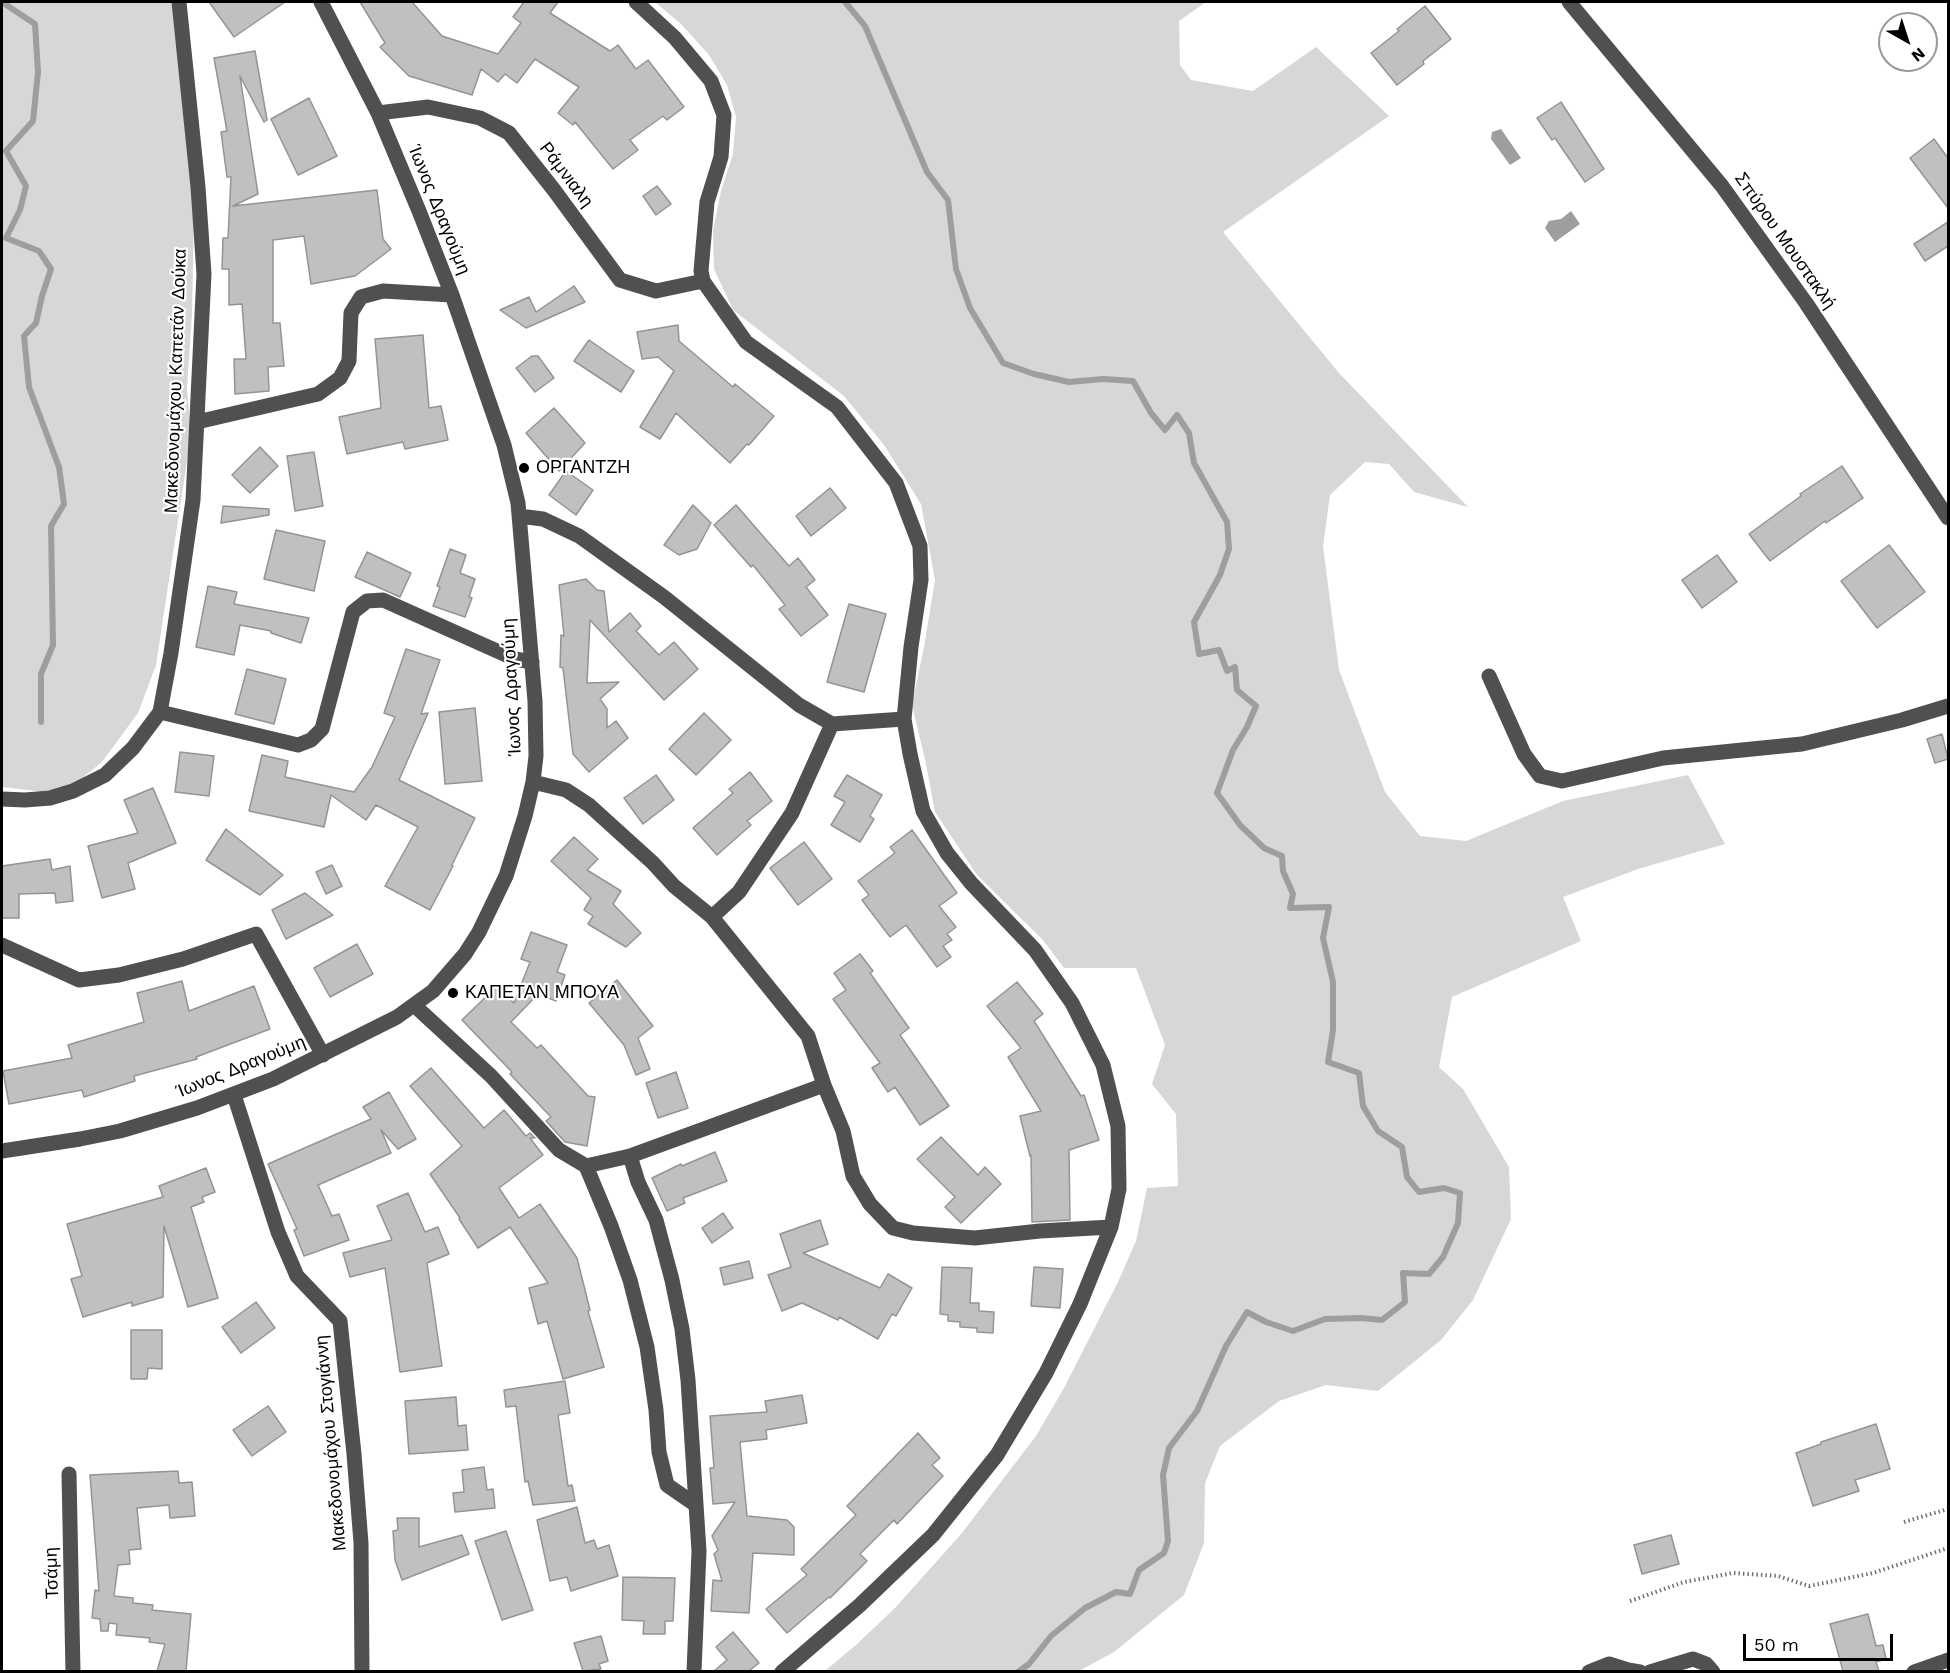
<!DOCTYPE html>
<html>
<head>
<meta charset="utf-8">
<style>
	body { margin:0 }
	#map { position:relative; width:1950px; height:1673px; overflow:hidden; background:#fff; font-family:"Work Sans",sans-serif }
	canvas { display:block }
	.frame { position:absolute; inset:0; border:3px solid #000; pointer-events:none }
	.north { position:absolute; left:1878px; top:12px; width:60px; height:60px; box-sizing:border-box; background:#fff; border:2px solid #999; border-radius:50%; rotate:141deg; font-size:16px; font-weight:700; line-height:24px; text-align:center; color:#000 }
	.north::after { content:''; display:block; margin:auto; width:21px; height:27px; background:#000; clip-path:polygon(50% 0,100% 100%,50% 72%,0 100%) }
	.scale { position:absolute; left:1743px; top:1634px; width:150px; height:27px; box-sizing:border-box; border:3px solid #000; border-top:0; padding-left:8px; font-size:18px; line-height:21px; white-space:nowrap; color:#000; -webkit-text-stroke:4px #fff; paint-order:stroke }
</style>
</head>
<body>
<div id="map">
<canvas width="1950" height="1673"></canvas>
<div class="frame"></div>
<div class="north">N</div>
<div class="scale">50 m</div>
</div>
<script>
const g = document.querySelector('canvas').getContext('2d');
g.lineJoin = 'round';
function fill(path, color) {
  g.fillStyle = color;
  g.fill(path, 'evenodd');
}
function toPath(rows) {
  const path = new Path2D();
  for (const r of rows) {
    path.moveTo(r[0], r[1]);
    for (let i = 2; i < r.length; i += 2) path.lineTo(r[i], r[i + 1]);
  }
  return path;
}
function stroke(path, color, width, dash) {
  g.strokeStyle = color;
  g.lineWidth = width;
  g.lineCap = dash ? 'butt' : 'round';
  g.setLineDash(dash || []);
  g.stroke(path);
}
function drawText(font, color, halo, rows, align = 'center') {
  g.font = font + ' "Work Sans",sans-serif';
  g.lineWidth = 4.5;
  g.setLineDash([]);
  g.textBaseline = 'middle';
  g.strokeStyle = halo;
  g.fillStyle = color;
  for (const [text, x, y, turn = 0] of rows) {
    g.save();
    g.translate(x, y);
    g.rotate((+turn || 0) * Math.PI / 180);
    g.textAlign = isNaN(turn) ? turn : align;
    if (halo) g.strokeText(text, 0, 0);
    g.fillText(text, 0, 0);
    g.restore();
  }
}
fill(toPath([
	[2,2,176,2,194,209,192,314,187,388,191,435,156,665,138,713,102,762,76,783,44,792,2,787],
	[655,2,1206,2,1179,21,1180,65,1191,80,1253,91,1316,47,1389,116,1223,232,1339,373,1468,507,1414,492,1389,464,1365,462,1330,495,1323,546,1339,670,1385,792,1420,836,1466,841,1563,801,1688,775,1725,844,1638,869,1563,897,1581,941,1452,997,1439,1067,1463,1089,1509,1167,1511,1219,1473,1300,1441,1340,1378,1391,1326,1385,1279,1401,1220,1446,1205,1483,1204,1543,1184,1595,1114,1652,1079,1671,825,1671,857,1644,895,1608,962,1533,1036,1436,1064,1388,1118,1282,1136,1241,1147,1188,1178,1186,1176,1114,1152,1084,1165,1045,1136,968,1064,968,1043,940,977,875,935,812,925,759,912,705,924,647,935,580,921,504,884,445,844,396,733,310,714,269,713,231,721,191,733,154,736,117,727,85,709,55,681,24]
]), '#d7d7d7');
fill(toPath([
	[1501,129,1521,158,1510,165,1491,139,1492,132],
	[1571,211,1580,224,1555,242,1545,228,1549,221,1561,219]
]), '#9e9e9e');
stroke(toPath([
	[2,2,35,24,38,72,33,121,6,151,26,186,20,210,6,238,39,251,51,269,42,296,36,323,24,336,29,387,59,467,64,504,51,526,53,645,41,674,41,722],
	[845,2,865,26,927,172,948,200,956,269,970,308,1003,363,1034,374,1069,382,1103,379,1133,381,1151,413,1165,430,1177,415,1189,433,1194,463,1227,522,1229,549,1220,575,1194,622,1199,654,1219,650,1227,671,1235,667,1237,690,1256,706,1247,727,1233,750,1217,793,1240,825,1264,848,1282,856,1283,871,1293,894,1290,908,1329,907,1323,938,1333,982,1333,1030,1328,1062,1359,1073,1363,1106,1378,1131,1402,1147,1407,1177,1419,1192,1444,1188,1460,1193,1458,1223,1443,1257,1429,1274,1403,1273,1405,1302,1382,1320,1361,1318,1325,1319,1293,1331,1266,1322,1247,1312,1226,1346,1197,1411,1169,1448,1163,1475,1168,1541,1164,1553,1139,1570,1130,1594,1116,1592,1085,1608,1051,1636,1029,1664,1018,1672]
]), '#9e9e9e', 6);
const building = toPath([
	[209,2,285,2,234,37,209,2],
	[360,2,412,2,442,36,498,54,521,23,513,17,524,2,558,2,550,13,610,51,618,45,636,69,648,60,684,107,667,120,663,116,630,140,638,150,613,169,575,122,573,125,558,113,579,87,535,59,517,83,505,74,498,82,481,69,472,95,409,76,380,47,385,43,360,2],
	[1425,6,1451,39,1423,61,1424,64,1397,85,1371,53,1399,31,1397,29,1425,6],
	[255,51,267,120,264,122,240,76,258,194,233,206,377,190,383,239,391,249,355,276,311,284,304,236,273,240,273,323,280,323,284,366,268,367,269,391,235,394,234,359,246,359,242,304,229,305,229,269,222,269,223,238,228,238,231,177,227,177,221,132,227,131,214,58,255,51],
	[309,98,337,156,298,175,271,119,309,98],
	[1561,102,1604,169,1585,182,1555,138,1552,140,1537,118,1561,102],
	[1934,139,1948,158,1948,208,1910,158,1934,139],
	[657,186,671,204,656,215,643,196,657,186],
	[1948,222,1948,246,1925,261,1914,244,1948,222],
	[574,286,585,302,526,328,500,310,529,297,536,312,574,286],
	[678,325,679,341,733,387,735,384,774,416,749,445,747,444,730,463,676,413,660,439,640,427,674,371,658,357,642,359,637,332,678,325],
	[423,335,429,408,441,406,448,440,405,449,403,442,347,454,339,417,381,408,375,339,423,335],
	[589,340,634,371,621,392,574,361,589,340],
	[532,356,538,356,554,378,535,392,516,368,532,356],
	[554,408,585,443,559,471,526,433,554,408],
	[260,447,278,466,250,493,232,475,260,447],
	[314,452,323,506,295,511,287,456,314,452],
	[1842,466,1863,498,1826,523,1825,521,1770,561,1749,534,1801,496,1800,494,1842,466],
	[566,471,593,490,576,515,549,495,566,471],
	[830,488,846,508,811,536,796,516,830,488],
	[693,505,711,523,697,549,679,555,664,545,693,505],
	[736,505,789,566,798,558,815,580,806,587,828,615,801,636,779,609,785,605,753,565,751,567,714,525,736,505],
	[223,506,269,509,269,515,221,523,223,506],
	[276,530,325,541,314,591,264,579,276,530],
	[1889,545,1925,592,1877,628,1841,581,1889,545],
	[450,549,466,555,460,573,475,579,469,597,472,598,465,617,433,606,440,587,437,586,450,549],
	[367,552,411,573,400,597,355,577,367,552],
	[1717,555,1737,582,1702,608,1682,580,1717,555],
	[586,579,597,590,604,591,609,632,630,613,641,626,636,631,659,655,674,642,698,669,664,700,590,620,587,683,619,682,600,699,607,709,607,728,616,721,628,738,589,772,573,754,563,668,560,667,561,635,564,636,559,585,586,579],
	[208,586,237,592,234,604,309,618,301,643,271,633,271,631,240,625,234,655,196,647,208,586],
	[849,604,886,614,864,692,827,682,849,604],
	[406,649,440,660,421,714,428,713,399,780,475,818,452,865,453,866,430,910,385,886,418,827,376,805,366,820,331,795,324,827,249,811,262,755,288,761,285,777,354,792,372,767,395,717,384,713,406,649],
	[247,669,286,679,274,724,235,714,247,669],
	[475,708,482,781,445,784,439,712,475,708],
	[704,713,731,740,696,775,669,749,704,713],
	[1942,734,1948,759,1935,763,1927,739,1942,734],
	[180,752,214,756,209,796,175,792,180,752],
	[750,772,772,801,747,821,751,825,717,855,693,828,733,793,729,789,750,772],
	[656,775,674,800,643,824,624,798,656,775],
	[847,775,882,795,870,816,874,819,860,842,831,825,845,802,834,796,847,775],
	[153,788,176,843,128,863,135,889,102,898,88,846,138,833,124,800,153,788],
	[226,829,283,875,260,895,206,860,226,829],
	[912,830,957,893,939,906,956,927,947,934,952,940,943,946,951,957,937,967,906,925,890,937,862,900,869,895,858,881,895,853,890,847,912,830],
	[574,837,598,859,587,870,621,891,613,904,641,933,626,947,588,924,593,916,584,910,591,898,551,861,574,837],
	[804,842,832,879,798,905,770,868,804,842],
	[50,859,52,870,70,866,73,901,56,903,55,893,19,894,19,918,2,918,2,866,50,859],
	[332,865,342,886,326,894,316,872,332,865],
	[305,893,333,915,286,939,272,910,305,893],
	[531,932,567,945,557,972,565,975,556,1001,538,994,511,1022,537,1048,541,1045,588,1096,595,1097,587,1146,565,1142,546,1121,551,1117,510,1074,512,1072,462,1020,497,986,514,1003,530,962,521,959,531,932],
	[357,944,373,974,330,997,314,968,357,944],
	[860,954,873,971,870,973,909,1028,900,1035,949,1106,920,1125,895,1087,888,1092,872,1068,880,1063,833,999,846,990,834,973,860,954],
	[617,980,653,1026,638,1038,650,1069,636,1075,624,1045,589,1003,617,980],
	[182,981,189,1011,254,986,270,1029,196,1057,197,1059,134,1076,135,1081,84,1097,82,1090,9,1104,3,1071,72,1058,68,1045,144,1022,137,993,182,981],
	[1017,982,1043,1014,1034,1021,1081,1096,1084,1095,1099,1140,1069,1150,1070,1220,1032,1222,1031,1155,1030,1156,1020,1116,1041,1111,1008,1057,1021,1048,987,1006,1017,982],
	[431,1068,484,1128,504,1110,526,1136,530,1133,535,1138,530,1138,543,1155,499,1188,519,1218,540,1204,577,1258,590,1310,588,1311,604,1367,563,1379,547,1321,538,1324,529,1288,548,1283,510,1227,478,1248,459,1219,460,1218,430,1174,462,1146,410,1086,431,1068],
	[676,1072,688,1108,658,1118,646,1083,676,1072],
	[389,1092,416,1139,398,1149,381,1130,391,1153,318,1185,332,1216,339,1214,349,1240,304,1256,294,1230,297,1229,268,1164,371,1119,363,1107,389,1092],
	[941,1137,978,1175,985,1167,1001,1184,961,1223,945,1207,955,1197,917,1159,941,1137],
	[715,1152,727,1181,683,1198,685,1203,667,1211,652,1178,681,1164,682,1166,715,1152],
	[206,1168,215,1192,202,1197,204,1202,191,1207,218,1298,188,1307,164,1226,163,1297,132,1306,132,1302,83,1317,71,1279,82,1276,67,1224,163,1197,159,1186,206,1168],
	[408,1193,425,1232,438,1227,449,1254,427,1263,442,1366,400,1372,385,1268,350,1277,343,1253,392,1240,377,1206,408,1193],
	[723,1213,733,1228,712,1243,702,1228,723,1213],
	[820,1220,828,1244,803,1253,880,1288,888,1274,912,1288,896,1316,892,1314,878,1339,839,1317,838,1320,802,1303,782,1311,768,1275,791,1267,780,1234,820,1220],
	[749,1261,753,1278,724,1285,720,1268,749,1261],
	[942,1267,972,1268,970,1303,979,1303,979,1311,994,1312,993,1333,977,1332,977,1328,960,1327,960,1322,948,1321,948,1315,940,1314,942,1267],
	[1034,1267,1063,1269,1060,1308,1031,1306,1034,1267],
	[256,1302,275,1328,241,1353,222,1327,256,1302],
	[131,1330,162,1330,162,1369,148,1368,147,1379,131,1379,131,1330],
	[565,1381,570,1413,558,1415,568,1486,572,1485,575,1501,533,1505,528,1481,525,1482,516,1406,506,1407,504,1390,565,1381],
	[802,1395,807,1423,766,1430,767,1439,740,1442,747,1516,787,1520,794,1527,794,1555,753,1553,749,1613,711,1611,713,1580,722,1581,714,1554,718,1550,712,1536,735,1502,713,1504,710,1468,714,1468,710,1416,767,1412,765,1401,802,1395],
	[456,1397,458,1426,466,1425,468,1450,409,1454,405,1401,456,1397],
	[268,1406,286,1432,252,1456,233,1430,268,1406],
	[1876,1424,1890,1469,1855,1480,1859,1491,1813,1506,1796,1453,1821,1444,1821,1442,1876,1424],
	[918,1433,940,1458,932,1465,943,1476,897,1524,894,1520,860,1554,867,1561,830,1598,829,1597,787,1633,766,1609,807,1575,801,1569,856,1515,847,1506,918,1433],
	[484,1467,487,1490,493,1489,495,1508,455,1512,453,1493,464,1492,462,1470,484,1467],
	[178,1471,179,1483,192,1482,195,1516,170,1518,169,1505,137,1508,141,1549,129,1550,130,1564,118,1565,114,1596,133,1598,133,1603,153,1605,152,1610,191,1614,186,1671,157,1671,165,1644,149,1642,150,1638,116,1635,117,1624,109,1623,108,1631,101,1631,100,1619,92,1618,95,1590,99,1591,90,1475,178,1471],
	[577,1507,585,1543,594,1540,597,1549,609,1545,618,1576,571,1591,567,1577,550,1581,537,1520,577,1507],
	[397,1518,419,1518,419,1547,462,1535,469,1554,402,1580,395,1560,393,1531,398,1530,397,1518],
	[506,1531,533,1610,502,1620,475,1541,506,1531],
	[1671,1535,1679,1564,1642,1574,1634,1545,1671,1535],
	[623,1577,675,1578,673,1621,665,1621,665,1634,643,1634,644,1621,622,1620,623,1577],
	[1868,1614,1876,1646,1883,1645,1886,1659,1876,1662,1879,1671,1843,1671,1830,1624,1868,1614],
	[733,1632,759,1663,749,1671,714,1671,727,1660,716,1647,733,1632],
	[601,1636,608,1661,599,1664,601,1669,583,1671,574,1643,601,1636]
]);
fill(building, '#c0c0c0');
stroke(building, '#949494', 1.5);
stroke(toPath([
	[1904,1522,1948,1509],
	[1630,1601,1684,1582,1733,1573,1778,1576,1809,1586,1873,1573,1948,1548]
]), '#727272', 4, [1.5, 3]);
stroke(toPath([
	[636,2,675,38,711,81,724,115,721,157,707,202,701,271,703,281,746,342,837,407,896,483,920,546,921,580,911,647,904,719,910,754,923,811,947,853,971,883,1035,950,1072,1003,1103,1065,1118,1126,1119,1189,1111,1227,1080,1304,1046,1373,997,1455,933,1535,860,1605,782,1672],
	[1569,2,1722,186,1806,303,1948,518],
	[378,113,428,107,480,118,509,133,554,190,620,280,656,291,703,281],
	[197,422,318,394,340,378,349,361,351,313,361,297,383,291,452,295],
	[519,516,543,519,579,536,664,597,799,705,832,724,904,719],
	[1489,676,1524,754,1540,776,1562,781,1663,758,1802,744,1902,720,1948,706],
	[160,712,298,745,311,740,322,729,353,612,367,601,383,600,515,659,532,662],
	[533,782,566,790,589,805,653,863,674,886,712,917,808,1036,824,1085,843,1131,853,1176,870,1204,893,1228,913,1233,975,1238,1040,1231,1111,1227],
	[2,799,25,800,50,798,73,791,105,775,133,748,160,712,171,653,193,500,204,274,198,187,179,2],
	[712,917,739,892,792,813,832,724],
	[2,945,79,980,119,975,183,959,256,934,323,1055],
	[415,1006,491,1076,559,1150,586,1166,611,1226,630,1280,647,1347,656,1410,659,1452,667,1485,696,1505],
	[234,1095,278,1232,297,1276,340,1321,354,1454,361,1543,362,1672],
	[2,1151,80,1139,120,1131,197,1108,273,1079,397,1017,433,991,465,954,479,932,506,876,525,816,533,782,536,756,535,701,518,503,504,445,452,295,419,211,378,113,321,2],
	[630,1156,638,1182,656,1220,672,1280,682,1329,688,1380,699,1551,694,1672],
	[586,1166,630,1156,824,1085],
	[69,1474,73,1672],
	[1589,1672,1609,1664,1628,1670,1640,1672],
	[1650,1672,1693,1659,1706,1664,1713,1672],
	[1914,1672,1948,1660]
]), '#505050', 15);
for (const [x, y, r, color] of [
	[524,468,6,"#000"],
	[453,993,6,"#000"]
]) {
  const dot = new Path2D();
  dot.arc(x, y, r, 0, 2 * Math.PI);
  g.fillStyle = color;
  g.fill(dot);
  stroke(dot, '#fff', 2);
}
drawText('18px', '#000', '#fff', [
	["Ράμνιαλη",566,175,53],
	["Ίωνος Δραγούμη",439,210,68],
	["Σπύρου Μουστακλή",1785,241,55],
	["Μακεδονομάχου Καπετάν Δούκα",176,381,-88],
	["Ίωνος Δραγούμη",512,687,-93],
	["Ίωνος Δραγούμη",241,1067,-22],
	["Μακεδονομάχου Στογιάννη",331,1443,-95],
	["Τσάμη",52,1573,-92]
]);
drawText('18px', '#000', '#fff', [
	["ΟΡΓΑΝΤΖΗ",536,468],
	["ΚΑΠΕΤΑΝ ΜΠΟΥΑ",465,993]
], 'left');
</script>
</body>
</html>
